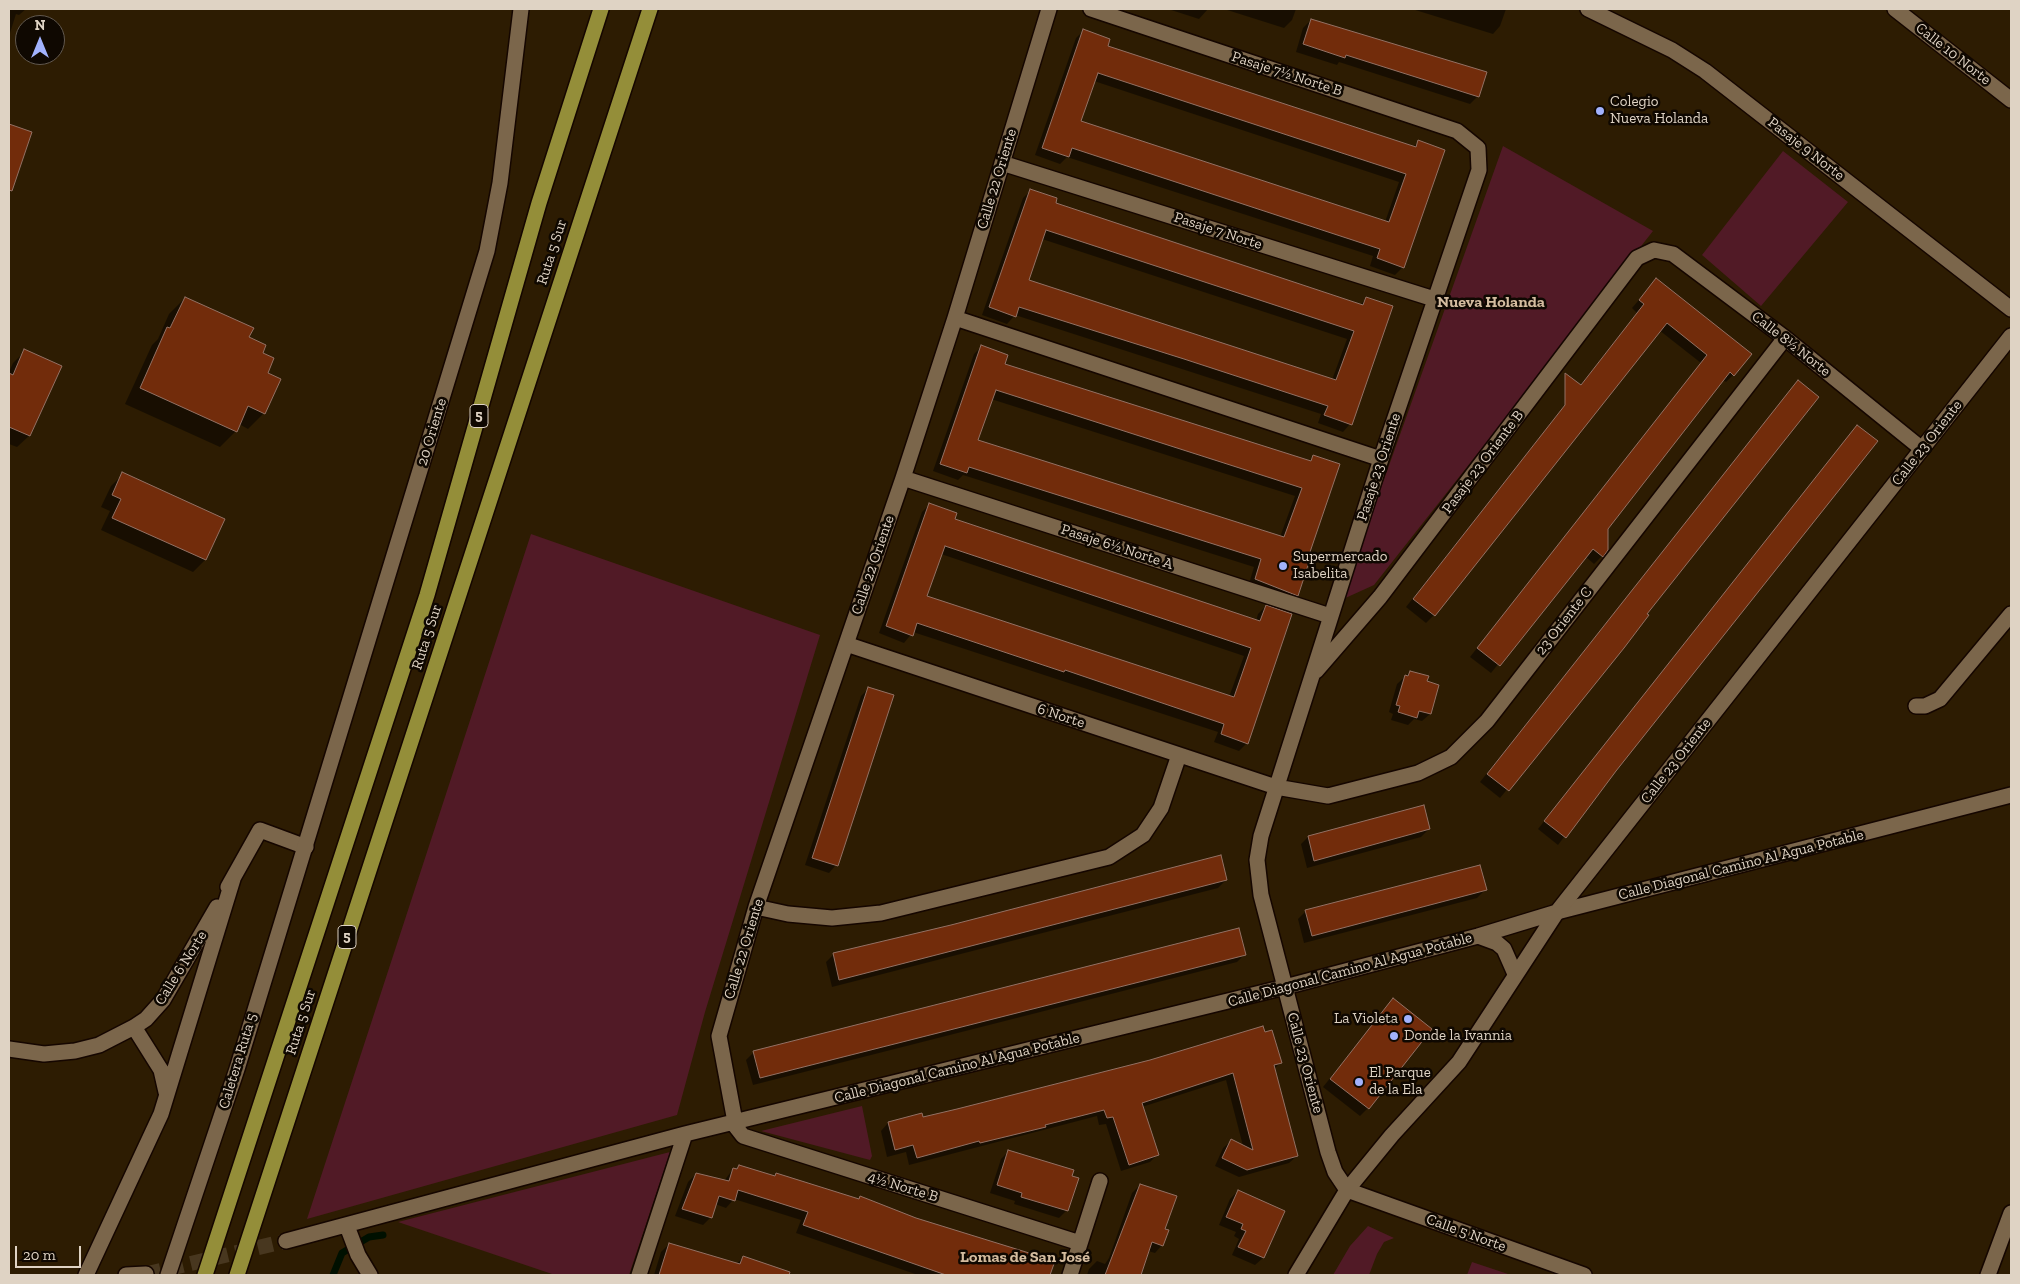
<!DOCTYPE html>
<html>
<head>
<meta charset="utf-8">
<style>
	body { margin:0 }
	#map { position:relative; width:2020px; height:1284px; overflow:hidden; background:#2d1c02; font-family:"Zilla Slab",serif }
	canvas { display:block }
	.frame { position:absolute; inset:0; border:10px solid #dfd3c4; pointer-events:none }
	.north { position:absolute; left:15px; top:15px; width:50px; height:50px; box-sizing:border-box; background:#0f0801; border:1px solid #62594f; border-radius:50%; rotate:0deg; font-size:14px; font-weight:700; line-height:20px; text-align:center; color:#dfd3c4 }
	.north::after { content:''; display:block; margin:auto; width:18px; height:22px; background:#a2b2fd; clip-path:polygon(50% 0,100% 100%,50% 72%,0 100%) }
	.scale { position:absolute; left:15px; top:1246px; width:66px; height:22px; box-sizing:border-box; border:2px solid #dfd3c4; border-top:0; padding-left:6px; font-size:15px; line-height:18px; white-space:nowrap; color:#dfd3c4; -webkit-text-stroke:4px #0f0801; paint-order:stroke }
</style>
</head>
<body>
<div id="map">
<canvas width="2020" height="1284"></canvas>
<div class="frame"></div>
<div class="north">N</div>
<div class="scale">20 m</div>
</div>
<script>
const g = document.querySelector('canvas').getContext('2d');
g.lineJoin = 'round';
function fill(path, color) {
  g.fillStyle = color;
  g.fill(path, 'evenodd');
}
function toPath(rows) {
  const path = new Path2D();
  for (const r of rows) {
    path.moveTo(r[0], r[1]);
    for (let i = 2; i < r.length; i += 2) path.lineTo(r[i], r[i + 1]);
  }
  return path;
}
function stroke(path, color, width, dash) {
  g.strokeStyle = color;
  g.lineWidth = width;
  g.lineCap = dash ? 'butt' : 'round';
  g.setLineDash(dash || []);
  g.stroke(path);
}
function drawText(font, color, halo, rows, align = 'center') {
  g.font = font + ' "Zilla Slab",serif';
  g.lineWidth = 5;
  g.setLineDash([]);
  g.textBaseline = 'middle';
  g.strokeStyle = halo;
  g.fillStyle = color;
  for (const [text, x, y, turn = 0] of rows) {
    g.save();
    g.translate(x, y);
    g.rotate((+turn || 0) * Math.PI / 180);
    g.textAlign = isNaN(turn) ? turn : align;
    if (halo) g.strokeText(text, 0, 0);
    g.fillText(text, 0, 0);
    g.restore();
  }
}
fill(toPath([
	[1503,146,1653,231,1374,585,1341,600],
	[1783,151,1848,202,1761,306,1702,255],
	[531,534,820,635,705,1012,677,1115,307,1219],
	[862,1106,872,1156,870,1160,761,1131],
	[670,1152,629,1275,555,1275,398,1222],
	[1368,1226,1394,1238,1384,1242,1377,1254,1369,1275,1333,1275,1350,1246],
	[1472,1262,1511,1275,1467,1275]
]), '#511a26');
fill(toPath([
	[9,9,26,9,19,15,16,14,9,36],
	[1168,9,1208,9,1199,19],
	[1224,9,1296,9,1292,20,1284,28],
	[1412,9,1506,9,1500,26,1493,34],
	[1311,20,1478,96,1470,104,1339,62,1337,65,1296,52,1303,28],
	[1083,31,1106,46,1413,147,1418,142,1403,267,1395,275,1370,266,1373,256,1067,157,1060,164,1035,155,1076,38],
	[1094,81,1399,182,1385,222,1080,122],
	[9,125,30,132,9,193],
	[1030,191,1054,204,1360,305,1366,299,1350,424,1343,432,1318,423,1321,414,1015,315,1007,324,982,315,1023,198],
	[1042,239,1347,339,1332,380,1027,281],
	[1656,280,1733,375,1726,382,1723,380,1607,529,1602,556,1594,564,1585,556,1491,673,1470,657,1701,363,1659,330,1434,615,1426,623,1406,607,1637,313,1632,308],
	[185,298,248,337,261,354,266,373,264,413,248,429,239,424,236,431,220,447,125,404,152,345,158,339,169,314],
	[981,347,1004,364,1309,461,1314,457,1308,553,1297,595,1289,603,1248,587,1254,567,963,475,958,480,933,471,974,354],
	[991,399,1295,496,1280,537,977,440],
	[25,351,60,367,29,436,17,447,9,444,9,372,13,363],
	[1798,382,1646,614,1584,696,1500,798,1480,782],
	[1857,426,1615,770,1558,845,1538,829],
	[123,474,224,519,205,560,193,572,101,530,110,511,101,507,111,486],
	[930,504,953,519,1256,621,1258,614,1266,606,1247,743,1239,751,1214,742,1218,732,913,632,904,643,879,633,922,512],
	[941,554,1244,656,1229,697,926,596],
	[1410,672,1426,682,1438,685,1430,714,1422,721,1414,719,1408,725,1391,720,1393,714,1389,712,1397,684],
	[869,688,836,865,829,873,805,865,861,696],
	[1429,829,1421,837,1307,868,1301,844,1308,837],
	[1226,880,1218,888,832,987,826,962,833,955,951,926],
	[1485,890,1477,898,1304,943,1298,919,1306,911],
	[1245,954,1237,962,753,1085,746,1060,754,1052],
	[1393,1000,1368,1108,1360,1116,1323,1087],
	[1280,1063,1274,1069,1297,1156,1289,1163,1239,1177,1215,1166,1223,1148,1231,1141,1243,1146,1226,1080,1142,1107,1157,1155,1150,1162,1121,1171,1106,1124,1099,1125,1097,1116,909,1165,906,1152,887,1157,881,1131,888,1123,921,1114,922,1118],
	[1009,1151,1067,1210,1059,1218,1014,1204,1015,1201,990,1193,1001,1159],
	[739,1166,773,1177,776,1174,1054,1262,1049,1275,918,1275,796,1233,801,1220,734,1199,726,1208,715,1204,710,1218,703,1225,675,1216,688,1182,696,1174,724,1181,733,1169,736,1170],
	[1140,1185,1164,1229,1162,1245,1155,1253,1148,1251,1140,1275,1087,1275,1089,1269,1097,1261,1105,1264,1109,1258,1132,1193],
	[1238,1191,1284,1212,1263,1258,1255,1265,1232,1255,1239,1239,1234,1236,1236,1232,1219,1225,1230,1199],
	[669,1244,736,1264,743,1258,761,1272,771,1275,654,1275,661,1252]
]), '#0007');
stroke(toPath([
	[333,1275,342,1253,369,1237,383,1235]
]), '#001000', 7);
const building = toPath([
	[1311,19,1487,72,1479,97,1346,55,1345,58,1303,44,1311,19],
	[1083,29,1110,39,1108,46,1416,147,1418,140,1445,150,1404,268,1377,258,1380,249,1072,148,1069,157,1042,148,1083,29],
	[1098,73,1406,174,1389,222,1081,121,1098,73],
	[9,124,32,132,12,191,9,190,9,124],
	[1030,189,1057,198,1056,203,1363,305,1366,297,1393,306,1352,425,1324,415,1328,406,1184,359,1019,307,1016,317,989,307,1030,189],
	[1046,230,1354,331,1336,380,1029,280,1046,230],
	[1656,278,1752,354,1734,376,1730,372,1608,529,1608,550,1603,557,1593,549,1500,666,1477,648,1707,355,1667,323,1435,616,1413,599,1565,405,1565,373,1581,385,1644,304,1639,300,1656,278],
	[185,297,254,328,249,337,266,345,263,353,274,358,268,373,281,379,265,414,248,406,237,432,140,388,167,327,170,328,185,297],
	[981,345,1008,355,1005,364,1311,461,1313,455,1340,464,1310,552,1312,553,1298,596,1255,579,1261,559,969,467,967,473,940,464,981,345],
	[996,390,1302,488,1284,537,978,440,996,390],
	[24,349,62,366,30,436,9,427,9,373,13,375,24,349],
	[1798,380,1819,397,1647,614,1649,615,1624,648,1509,791,1487,774,1798,380],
	[1857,425,1878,441,1616,771,1566,838,1544,821,1857,425],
	[122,472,225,519,206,560,112,518,121,499,112,495,122,472],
	[929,503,957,513,955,519,1260,621,1266,605,1292,614,1248,744,1221,734,1224,724,1065,670,1064,672,917,623,913,636,886,626,929,503],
	[945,546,1251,648,1234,697,927,596,945,546],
	[1410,671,1429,676,1427,681,1439,685,1431,714,1419,711,1417,718,1398,712,1400,706,1396,705,1405,675,1408,676,1410,671],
	[868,687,894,695,838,866,812,858,868,687],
	[1424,805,1430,829,1314,861,1308,836,1424,805],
	[1221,855,1227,880,839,980,833,953,951,925,1221,855],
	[1480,865,1487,890,1312,936,1305,910,1480,865],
	[1239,928,1246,955,760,1078,753,1051,1239,928],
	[1393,998,1432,1029,1369,1109,1330,1079,1393,998],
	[1263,1026,1265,1032,1272,1030,1282,1063,1274,1065,1298,1156,1247,1170,1222,1158,1231,1139,1253,1150,1233,1073,1142,1103,1159,1155,1129,1165,1113,1117,1107,1118,1104,1110,1045,1125,1046,1127,980,1143,979,1141,917,1158,913,1145,895,1150,888,1122,922,1113,923,1117,957,1109,1150,1060,1263,1026],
	[1008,1150,1074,1170,1072,1176,1079,1178,1068,1211,1021,1197,1022,1193,997,1185,1008,1150],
	[739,1165,775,1176,776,1173,859,1199,860,1196,916,1218,1055,1261,1050,1275,946,1275,803,1225,808,1212,738,1190,735,1201,719,1196,712,1218,682,1209,696,1173,729,1181,733,1168,737,1169,739,1165],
	[1140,1184,1177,1196,1165,1229,1169,1230,1163,1246,1152,1242,1141,1275,1105,1275,1140,1184],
	[1238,1190,1285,1211,1264,1258,1238,1247,1246,1231,1241,1229,1243,1224,1226,1217,1238,1190],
	[669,1243,740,1264,743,1256,790,1272,789,1275,659,1275,669,1243]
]);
fill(building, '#722c0b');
stroke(building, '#937164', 1);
stroke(toPath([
	[146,1274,286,1241]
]), '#48371f', 15, [15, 8]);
const minor = toPath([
	[1049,9,955,318,903,478,756,907,719,1036,736,1127,743,1136,1080,1243],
	[1588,9,1672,50,1705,71,2011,309],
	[1002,163,1434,299],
	[955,318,1381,459],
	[903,478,1330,616],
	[846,644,1276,787,1328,796,1418,773,1451,757,1487,721,1785,338],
	[1316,671,1380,597,1637,258,1654,250,1673,254,1785,338,1922,449],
	[1916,706,1925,706,1940,699,2011,614],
	[228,887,260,830,306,847],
	[756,907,788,914,832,918,881,913,1109,857,1143,835,1161,808,1179,755],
	[1557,912,2011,795],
	[134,1027,161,1070,166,1092],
	[9,1049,44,1054,75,1051,99,1045,134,1027,146,1019,163,1000,217,907],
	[347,1226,358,1255,370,1275],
	[286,1241,685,1134,1285,987,1261,895,1257,860,1261,836,1381,459,1479,170,1478,148,1457,131,1091,9],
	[86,1275,161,1114,233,879],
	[126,1275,146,1274],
	[639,1275,685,1134],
	[1070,1275,1100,1181],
	[1988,1275,2011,1213]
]);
const tertiary = toPath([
	[1895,9,2011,100],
	[1478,936,1497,943,1504,949,1515,974],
	[1347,1190,1335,1172,1328,1152,1285,987,1478,936,1557,912],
	[1347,1190,1584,1275],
	[168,1275,237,1069,487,251,500,183,521,9],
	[1296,1275,1347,1190,1392,1135,1459,1062,1557,912,2011,336]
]);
const motorway = toPath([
	[205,1275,427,595,539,203,601,9],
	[237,1275,650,9]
]);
stroke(minor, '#150600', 18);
stroke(tertiary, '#150600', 18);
stroke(motorway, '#150600', 18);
stroke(minor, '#7b664b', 15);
stroke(tertiary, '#7b664b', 15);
stroke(motorway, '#948e39', 15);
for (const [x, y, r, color] of [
	[1600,111,5,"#a2b2fd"],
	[1283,566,5,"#a2b2fd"],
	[1408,1019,5,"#a2b2fd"],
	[1394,1036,5,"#a2b2fd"],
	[1359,1082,5,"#a2b2fd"]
]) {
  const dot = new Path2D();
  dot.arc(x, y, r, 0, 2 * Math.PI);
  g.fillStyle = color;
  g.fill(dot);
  stroke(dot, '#0f0801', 2);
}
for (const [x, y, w] of [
	[479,416,18],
	[347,937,18]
]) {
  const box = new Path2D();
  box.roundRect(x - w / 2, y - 11.5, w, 23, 4);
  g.fillStyle = '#0f0801';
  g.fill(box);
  stroke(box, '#dfd3c4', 1);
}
drawText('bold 14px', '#dfd3c4', null, [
	["5",479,416],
	["5",347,937]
]);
drawText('15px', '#dfd3c4', '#0f0801', [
	["Calle 10 Norte",1953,54,38],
	["Pasaje 7½ Norte B",1287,74,18],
	["Pasaje 9 Norte",1806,149,38],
	["Calle 22 Oriente",997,179,-73],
	["Pasaje 7 Norte",1218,231,18],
	["Ruta 5 Sur",552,252,-72],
	["Calle 8½ Norte",1791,344,38],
	["20 Oriente",432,432,-73],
	["Calle 23 Oriente",1927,443,-52],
	["Pasaje 23 Oriente B",1483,462,-53],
	["Pasaje 23 Oriente",1379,467,-72],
	["Pasaje 6½ Norte A",1117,547,18],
	["Calle 22 Oriente",873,565,-71],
	["23 Oriente C",1564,621,-52],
	["Ruta 5 Sur",427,637,-72],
	["6 Norte",1061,716,18],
	["Calle 23 Oriente",1676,761,-52],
	["Calle Diagonal Camino Al Agua Potable",1741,865,-14],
	["Calle 22 Oriente",744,949,-73],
	["Calle 6 Norte",181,968,-58],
	["Calle Diagonal Camino Al Agua Potable",1350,970,-15],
	["Ruta 5 Sur",301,1022,-72],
	["Caletera Ruta 5",238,1061,-73],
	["Calle 23 Oriente",1305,1063,75],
	["Calle Diagonal Camino Al Agua Potable",957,1068,-14],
	["4½ Norte B",903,1187,17],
	["Calle 5 Norte",1466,1233,20]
]);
drawText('15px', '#dfd3c4', '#0f0801', [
	["Colegio",1610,102],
	["Nueva Holanda",1610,119],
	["Supermercado",1293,557],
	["Isabelita",1293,574],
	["La Violeta",1398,1019,"right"],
	["Donde la Ivannia",1404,1036],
	["El Parque",1369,1073],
	["de la Ela",1369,1090]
], 'left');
drawText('bold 16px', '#d4bc9f', '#0f0801', [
	["Nueva Holanda",1491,302],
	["Lomas de San José",1025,1257]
]);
</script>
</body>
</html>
